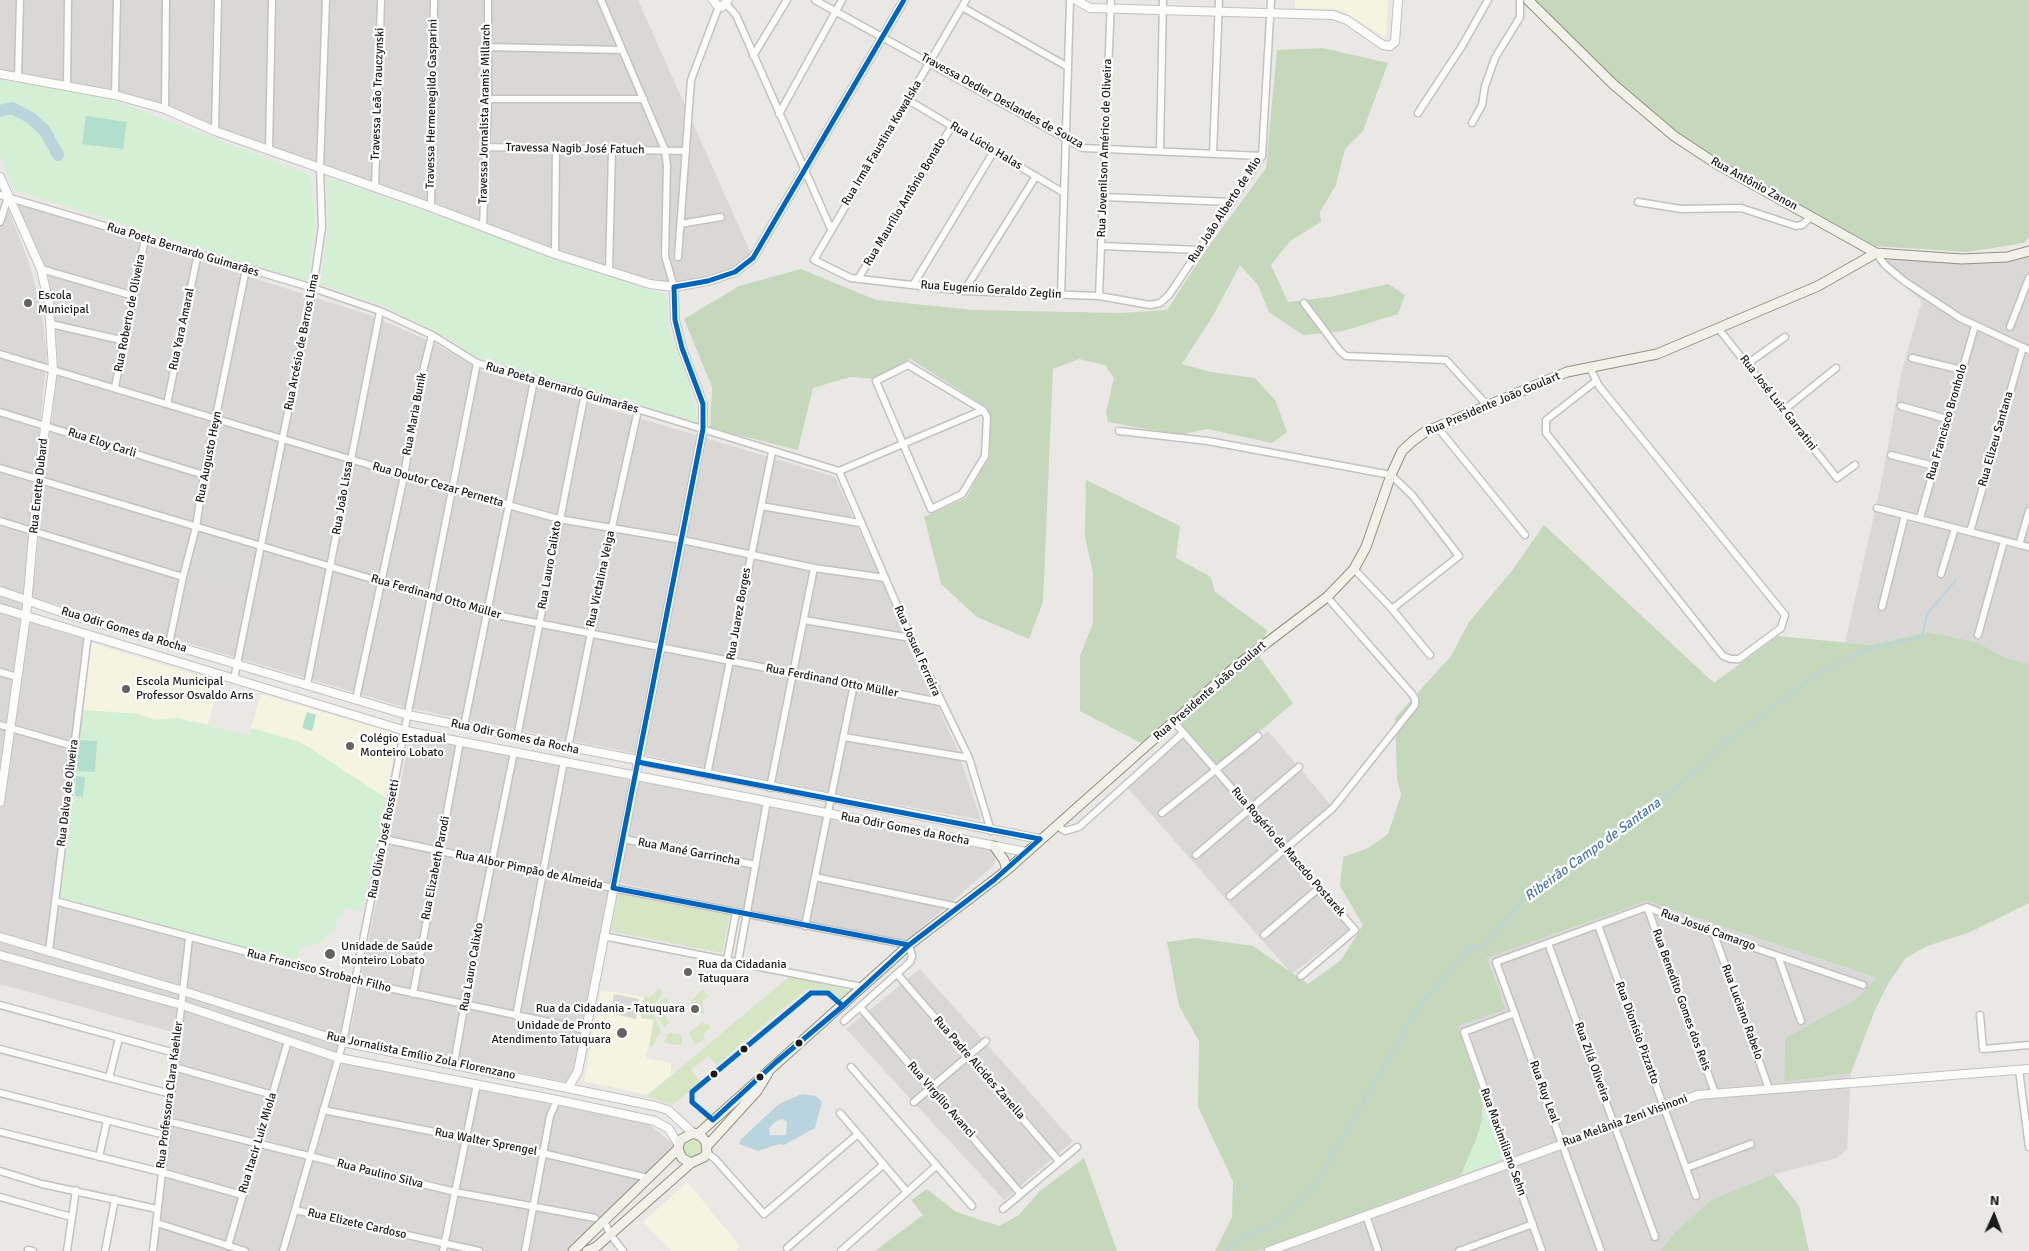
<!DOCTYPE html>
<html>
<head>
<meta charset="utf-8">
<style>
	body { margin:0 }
	#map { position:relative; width:2029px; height:1251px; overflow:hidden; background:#eae8e5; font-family:Signika,sans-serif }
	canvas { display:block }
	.north { position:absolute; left:1969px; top:1191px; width:50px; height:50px; -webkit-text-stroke:4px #fff; paint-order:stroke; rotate:2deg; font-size:14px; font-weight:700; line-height:20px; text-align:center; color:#1c1c1c }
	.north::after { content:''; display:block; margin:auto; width:18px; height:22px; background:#1c1c1c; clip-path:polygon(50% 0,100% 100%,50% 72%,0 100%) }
</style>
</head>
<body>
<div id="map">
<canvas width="2029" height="1251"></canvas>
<div class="north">N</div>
</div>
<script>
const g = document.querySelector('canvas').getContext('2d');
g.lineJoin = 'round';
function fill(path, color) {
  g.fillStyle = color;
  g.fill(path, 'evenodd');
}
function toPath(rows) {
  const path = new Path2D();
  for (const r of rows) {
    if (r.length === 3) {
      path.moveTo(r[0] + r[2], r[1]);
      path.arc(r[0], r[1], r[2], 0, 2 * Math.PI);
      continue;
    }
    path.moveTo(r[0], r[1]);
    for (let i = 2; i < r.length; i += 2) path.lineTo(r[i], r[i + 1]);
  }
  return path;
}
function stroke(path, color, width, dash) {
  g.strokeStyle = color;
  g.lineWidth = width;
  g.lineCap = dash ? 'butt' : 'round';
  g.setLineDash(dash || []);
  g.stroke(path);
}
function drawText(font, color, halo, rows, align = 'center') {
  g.font = font + ' Signika,sans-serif';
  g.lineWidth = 4.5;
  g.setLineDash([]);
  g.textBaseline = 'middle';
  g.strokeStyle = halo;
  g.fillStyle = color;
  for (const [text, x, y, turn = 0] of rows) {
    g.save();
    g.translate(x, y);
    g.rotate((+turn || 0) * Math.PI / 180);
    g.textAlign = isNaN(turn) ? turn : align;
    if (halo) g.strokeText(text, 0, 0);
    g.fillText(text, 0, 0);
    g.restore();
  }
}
fill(toPath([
	[0,0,638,0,753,258,735,272,674,287,608,270,165,109,0,74],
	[16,203,370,315,436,344,480,370,835,477,957,749,981,820,827,792,404,707,32,597,58,366,54,302,43,263],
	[0,208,9,211,28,260,41,308,47,354,20,625,0,770],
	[2029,253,2029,664,2004,657,1977,642,1928,632,1870,645,1845,643,1880,489,1902,370,1922,301,1881,266,1877,259,1954,261],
	[29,622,84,639,53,902,353,983,333,1063,279,1251,157,1251,165,1135,183,1035,0,984,0,783,7,783],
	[1268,731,1331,805,1280,849,1349,930,1292,974,1127,787,1184,736,1215,773],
	[410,736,631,780,572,1079,566,1082,349,1038],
	[638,780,993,850,996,858,994,865,907,941,619,883],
	[1648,901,1877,978,1856,999,1785,1038,1784,1082,1851,1073,1847,1149,1837,1158,1774,1174,1711,1200,1674,1233,1660,1251,1257,1251,1256,1249,1461,1175,1483,1101,1458,1026,1506,1008,1487,958],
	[920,969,1073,1141,1004,1200,846,1029],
	[343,1061,647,1123,676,1146,570,1251,286,1251]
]), '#d9d8d6');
fill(toPath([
	[1295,0,1388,0,1386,38,1344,12,1337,9,1295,8],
	[91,643,220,682,208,724,176,718,155,720,138,714,82,710],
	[261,694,397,734,386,798,300,742,251,728],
	[601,990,644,997,641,1017,654,1019,646,1058,671,1063,671,1075,646,1095,584,1081],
	[687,1182,740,1246,736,1251,672,1251,643,1222]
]), '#f4f4e0');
fill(toPath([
	[206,540,243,549,236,585,199,578],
	[614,994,639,999,636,1019,611,1013]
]), '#d8d8d6');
fill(toPath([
	[618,893,730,915,722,953,610,931],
	[791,975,849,991,841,1001,838,996,825,990,806,989,717,1065,708,1056,691,1070,701,1082,672,1105,647,1096],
	[659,988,663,993,656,1002,654,1015,661,1031,652,1047,649,1046,654,1020,641,1018,644,997,650,997],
	[703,989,709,997,702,1001,705,1014,694,1013,689,1003],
	[666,997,670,1003,666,1009,666,1017,669,1022,664,1027,657,1014,659,1003],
	[702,1022,711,1026,703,1036,705,1039,695,1045,689,1033],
	[669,1033,682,1035,682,1045,673,1045,664,1042],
	[693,1148,10]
]), '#d6e6c5');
fill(toPath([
	[1533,0,2029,0,2029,237,2024,243,1968,252,1875,246,1689,143,1617,83],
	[1323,48,1388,63,1363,131,1345,149,1336,185,1320,212,1321,222,1290,241,1271,265,1288,302,1330,297,1388,284,1405,295,1398,314,1343,331,1303,335,1269,312,1258,285,1240,265,1214,314,1182,364,1211,372,1255,378,1275,400,1287,432,1272,443,1207,429,1179,435,1108,422,1106,412,1114,378,1105,365,1079,359,1053,369,1043,602,1029,639,977,617,941,584,924,517,966,498,990,455,988,408,910,359,875,379,850,377,813,388,798,450,710,428,712,387,684,319,739,286,801,269,876,300,973,310,1120,313,1167,310,1206,250,1266,168,1277,50],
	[1086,480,1180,526,1176,558,1211,577,1215,592,1267,630,1259,656,1293,703,1217,768,1176,720,1141,743,1080,711,1080,656,1093,623,1093,573,1085,537],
	[1544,525,1714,683,1778,636,1870,645,1928,632,1977,642,2004,657,2029,664,2029,903,1968,933,1927,946,1906,958,1889,982,1875,1010,1851,1073,1784,1082,1785,1038,1856,999,1877,978,1647,901,1487,958,1506,1009,1458,1026,1483,1101,1482,1120,1477,1137,1461,1175,1256,1251,1215,1251,1232,1217,1233,1181,1198,1107,1199,1041,1179,1006,1167,942,1196,938,1253,946,1308,984,1341,960,1363,925,1340,886,1343,857,1368,848,1388,834,1401,795,1397,778,1395,718,1451,656,1469,622,1511,572],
	[1084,1158,1117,1251,875,1251,923,1215,911,1200,927,1189,956,1212,999,1226,1019,1215,1040,1191],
	[1774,1174,1799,1206,1809,1251,1660,1251,1674,1233,1711,1200]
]), '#c5d8bb');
fill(toPath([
	[0,79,109,98,310,175,315,219,308,282,14,190,0,155],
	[326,177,664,294,668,303,668,326,688,381,698,424,479,358,435,331,382,305,320,285,328,226],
	[82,710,138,714,155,720,177,718,249,736,251,728,300,742,386,798,362,911,344,908,332,932,316,944,300,947,297,962,55,898,68,836],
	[1483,1101,1504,1159,1461,1175,1477,1137,1482,1120]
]), '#d3efd4');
fill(toPath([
	[86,116,127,122,123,149,82,144],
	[307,712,316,715,312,731,302,728],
	[79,740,97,741,95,772,77,771],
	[76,776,85,777,83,797,75,796]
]), '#b2dfcd');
fill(toPath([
	[802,1094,816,1096,822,1102,815,1128,784,1145,779,1144,758,1151,739,1144,741,1139,779,1104],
	[782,1119,787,1122,786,1135,770,1135,769,1128,776,1121]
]), '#b9d4dc');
stroke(toPath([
	[1227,1251,1243,1236,1273,1225,1313,1188,1417,1009,1470,947,1483,945,1524,899,1664,798,1734,736,1821,671,1869,649,1922,637,1927,614,1956,580]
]), '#b9d4dc', 2);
stroke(toPath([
	[0,111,12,108,31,118,45,131,58,155]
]), '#b9d4dc', 12);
const minor = toPath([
	[601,0,665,150,667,166,665,256,674,287],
	[815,0,1083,148,1262,156],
	[966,0,814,260,851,278,964,291,1099,296,1150,305,1160,303,1169,295,1262,156,1271,0],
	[726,4,736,15,831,229],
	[962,7,1068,67],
	[487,47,622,50],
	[753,56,787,0],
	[18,77,20,0],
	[67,86,68,0],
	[115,95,117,0],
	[488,99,644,99],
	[908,100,1064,193],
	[165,109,166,0],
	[1418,113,1462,46,1488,0],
	[779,114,842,0],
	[1472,123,1482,105,1485,86,1495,58,1520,17,1520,0],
	[215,131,218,0],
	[485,147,686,151],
	[269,150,272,0],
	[1160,151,1163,0],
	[1213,154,1219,0],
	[375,188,381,0],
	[0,195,313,288,380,311,432,335,477,363,585,393,839,471,983,410],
	[1103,197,1232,202],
	[1638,202,1681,209,1741,208,1796,226,1802,225,1812,216],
	[431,207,434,0],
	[0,222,8,197],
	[680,224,721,217],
	[483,227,488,99,488,0],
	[1101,246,1200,250],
	[1876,253,1885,265,1904,281,1960,318,2029,350],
	[555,254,556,148],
	[678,257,691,80,719,6],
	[41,269,134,296],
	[609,270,612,150],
	[858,279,952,126],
	[913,285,994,151],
	[964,291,1036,176],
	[1061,295,1070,0],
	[1099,296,1111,0],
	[1304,303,1340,351,1346,356,1446,360,1487,405],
	[51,324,125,341],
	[2010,327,2029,278],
	[1718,328,1837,478,1855,465],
	[0,354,453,490,559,519,682,540,814,568,885,578],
	[1912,358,1962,370],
	[1747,364,1785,337],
	[908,365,983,410,987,417,985,456,962,494,931,509,876,381,908,365],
	[1590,368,1599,386,1785,615,1781,628,1739,659,1731,659,1723,656,1546,433,1546,420,1596,381],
	[115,387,145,239],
	[167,404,198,253],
	[1901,406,1947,419],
	[1784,410,1836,368],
	[0,412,204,475],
	[1438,428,1525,535],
	[1119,431,1208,441,1391,475,1412,495,1459,556,1392,609],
	[1891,455,1934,466],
	[0,468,486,613,940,702],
	[839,471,911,638,969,758,991,831],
	[761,506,860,523],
	[1877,508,2029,547],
	[1920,518,1975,326],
	[0,521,183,577],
	[1970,532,2023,347],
	[2019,545,2029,511],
	[1354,569,1392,609,1430,655],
	[1941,574,1955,528],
	[1882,607,1905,515],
	[804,620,911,638],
	[1978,635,2004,541],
	[169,644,183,577,196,527,204,475,246,269],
	[0,672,17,677],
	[234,679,313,288,322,227,320,168,326,0],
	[307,685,380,311],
	[356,699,404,476,418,391,432,335],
	[1174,722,1355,930,1301,976],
	[0,725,73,746],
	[464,726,534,381],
	[517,737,585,393],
	[844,737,969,758],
	[568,748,612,527,638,410],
	[707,775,772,452],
	[770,788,814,568],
	[1162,813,1258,736],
	[1056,825,1065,831,1079,827,1183,733],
	[384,839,613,888,909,945,912,956,910,962,844,1021],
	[623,839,756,865],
	[1196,855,1299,767],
	[815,877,958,907],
	[1230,896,1333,808,1415,705,1415,699,1412,694,1327,597],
	[55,901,356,981,586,1030],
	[1647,907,1715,1093],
	[1598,925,1696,1196],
	[805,926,854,684],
	[1714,934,1769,1089],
	[1264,935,1319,888],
	[603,936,862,987],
	[1548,943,1655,1237],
	[49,951,88,635],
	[1778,956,1801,1021],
	[727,960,736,912],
	[738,962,767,801],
	[898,975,1059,1161],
	[413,994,460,742],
	[0,1005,175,1053],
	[860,1007,1021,1194],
	[1515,1013,1464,1032,1542,1251],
	[1980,1015,1983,1049,2029,1045],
	[516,1016,564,761],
	[0,1049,171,1094],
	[454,1064,476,940,514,752],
	[174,1067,273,1095],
	[851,1067,972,1206],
	[2019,1070,2029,1147],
	[109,1078,119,1038],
	[0,1093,165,1135],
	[914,1102,986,1041],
	[323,1110,542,1153,648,1178],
	[840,1113,858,1134],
	[167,1121,455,1192,595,1218],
	[0,1132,161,1172,242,1195],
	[707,1153,715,1159,764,1214,858,1134,907,1192],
	[99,1157,107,1121],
	[1686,1168,1751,1144],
	[0,1171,42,1184,157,1209],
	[0,1197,71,1217],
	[1003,1209,1077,1147],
	[295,1210,479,1251],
	[1366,1215,1378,1251],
	[607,1218,605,1223,610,1234,623,1251],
	[157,1223,245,1251],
	[228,1246,288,1041],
	[787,1248,883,1165],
	[28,1250,33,1251],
	[67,1251,76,1190],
	[105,1251,115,1199],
	[153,1251,189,939],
	[283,1251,343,1042,477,363],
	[443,1251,477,1084],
	[525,1251,550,1116,557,1100],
	[841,1251,936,1166],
	[1459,1251,1533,1224],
	[1601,1251,1496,962,1647,907,1714,934,1863,985]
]);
const tertiary = toPath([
	[713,0,717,5,722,7,728,0],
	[1076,0,1090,8,1333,15,1347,20,1383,45,1390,46,1395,42,1398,0],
	[0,74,115,95,165,109,215,131,431,207,555,254,650,284,674,287,708,281,735,272,753,258,904,0],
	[0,177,41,269,49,304,53,370,38,480,26,616,0,802],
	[0,591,61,612,408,715,1040,839],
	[0,608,406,731,1026,852],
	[0,937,183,991,343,1042,655,1106,668,1110,693,1133],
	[0,955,182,1005,339,1058,557,1100,655,1121,669,1129,678,1144],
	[568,1088,578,1071,703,429,703,404,682,348,675,320,674,287],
	[1269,1251,1698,1095,2029,1069]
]);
const secondary = toPath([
	[1528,0,1613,84,1674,136,1715,163,1876,253,1962,259,2007,257,2029,251],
	[994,846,1004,860,1007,870],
	[698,1134,909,945,1007,870,1235,667,1327,597,1354,569,1366,547,1391,475,1402,451,1414,440,1425,432,1567,372,1657,354,1818,286,1876,253],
	[707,1146,757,1091,768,1073],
	[573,1251,678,1149],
	[587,1251,596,1247,691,1163,704,1157,707,1153,706,1142,701,1136,693,1133,680,1140,678,1149,682,1158,691,1163]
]);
stroke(minor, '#c3c2c1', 9);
stroke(tertiary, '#c3c2c1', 10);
stroke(secondary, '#90927e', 11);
stroke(minor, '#fcfcfb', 6);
stroke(tertiary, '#fcfcfb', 8);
stroke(secondary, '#f1f1e9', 9);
stroke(toPath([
	[904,0,753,258,735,272,708,281,674,287,675,320,682,348,703,404,703,429,613,888,909,945],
	[638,762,1040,839],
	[811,993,828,993,843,1006,775,1063,713,1120,692,1102,692,1092,811,993],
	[843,1006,909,945,994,880,1040,839]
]), '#0065bd', 5);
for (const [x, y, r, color] of [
	[28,303,5,"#646362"],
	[126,689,5,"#646362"],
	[350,746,5,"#646362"],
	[330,954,6,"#646362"],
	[688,972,5,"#646362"],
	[695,1009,5,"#646362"],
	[622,1033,6,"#646362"],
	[799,1043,4.5,"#1c1c1c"],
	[744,1049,4.5,"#1c1c1c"],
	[714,1074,4.5,"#1c1c1c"],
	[760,1077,4.5,"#1c1c1c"]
]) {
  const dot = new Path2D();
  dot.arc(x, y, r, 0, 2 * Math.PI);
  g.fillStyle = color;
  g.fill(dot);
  stroke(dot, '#fff', 2);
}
drawText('12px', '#1c1c1c', '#fff', [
	["Travessa Leão Trauczynski",378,94,-88],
	["Travessa Dedier Deslandes de Souza",1002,101,29],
	["Travessa Hermenegildo Gasparini",432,104,-89],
	["Travessa Jornalista Aramis Millarch",485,114,-89],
	["Rua Irmã Faustina Kowalska",882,143,-59],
	["Rua Lúcio Halas",986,146,31],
	["Rua Jovenilson Américo de Oliveira",1105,148,-88],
	["Travessa Nagib José Fatuch",575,149,1],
	["Rua Antônio Zanon",1754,184,29],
	["Rua Maurílio Antônio Bonato",905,202,-59],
	["Rua João Alberto de Mio",1225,210,-57],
	["Rua Poeta Bernardo Guimarães",183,250,17],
	["Rua Eugenio Geraldo Zeglin",991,290,4],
	["Rua Roberto de Oliveira",130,313,-79],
	["Rua Yara Amaral",182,329,-78],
	["Rua Arcésio de Barros Lima",302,342,-79],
	["Rua Poeta Bernardo Guimarães",562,388,16],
	["Rua José Luiz Garratini",1778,403,52],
	["Rua Presidente João Goulart",1493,404,-23],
	["Rua Maria Bunik",415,414,-79],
	["Rua Francisco Bronholo",1947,422,-74],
	["Rua Elizeu Santana",1996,439,-74],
	["Rua Eloy Carli",102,443,18],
	["Rua Augusto Heyn",209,457,-79],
	["Rua Doutor Cezar Pernetta",438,485,16],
	["Rua Enette Dubard",39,486,-84],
	["Rua João Lissa",343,498,-80],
	["Rua Lauro Calixto",550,565,-80],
	["Rua Victalina Veiga",601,579,-78],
	["Rua Ferdinand Otto Müller",436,597,16],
	["Rua Juarez Borges",739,614,-80],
	["Rua Odir Gomes da Rocha",124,630,17],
	["Rua Josuel Ferreira",917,651,66],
	["Rua Ferdinand Otto Müller",832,681,11],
	["Rua Presidente João Goulart",1210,691,-41],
	["Rua Odir Gomes da Rocha",515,737,12],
	["Rua Dalva de Oliveira",68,793,-83],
	["Rua Odir Gomes da Rocha",905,829,11],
	["Rua Olivio José Rossetti",384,839,-79],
	["Rua Mané Garrincha",689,852,11],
	["Rua Rogério de Macedo Postarek",1288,852,49],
	["Rua Elizabeth Parodi",436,868,-79],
	["Rua Albor Pimpão de Almeida",529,870,12],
	["Rua Josué Camargo",1708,930,20],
	["Rua Lauro Calixto",472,967,-80],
	["Rua Francisco Strobach Filho",319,971,14],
	["Rua Benedito Gomes dos Reis",1681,1000,70],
	["Rua Luciano Rabelo",1742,1012,70],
	["Rua Dionísio Pizzatto",1637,1033,70],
	["Rua Jornalista Emílio Zola Florenzano",421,1056,12],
	["Rua Zilá Oliveira",1592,1062,70],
	["Rua Padre Alcides Zanella",979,1068,49],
	["Rua Ruy Leal",1544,1092,70],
	["Rua Professora Clara Kaehler",170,1095,-83],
	["Rua Virgílio Avanci",941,1100,49],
	["Rua Melânia Zeni Visinoni",1625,1121,-20],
	["Rua Walter Sprengel",486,1142,11],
	["Rua Maximiliano Sehn",1503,1142,70],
	["Rua Itacir Luiz Miola",258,1143,-73],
	["Rua Paulino Silva",380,1174,14],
	["Rua Elizete Cardoso",357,1224,13]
]);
drawText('12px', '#1c1c1c', '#fff', [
	["Escola",38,296],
	["Municipal",38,310],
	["Escola Municipal",136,682],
	["Professor Osvaldo Arns",136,696],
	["Colégio Estadual",360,739],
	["Monteiro Lobato",360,753],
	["Unidade de Saúde",341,947],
	["Monteiro Lobato",341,961],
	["Rua da Cidadania",698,965],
	["Tatuquara",698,979],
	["Rua da Cidadania - Tatuquara",685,1009,"right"],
	["Unidade de Pronto",611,1026,"right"],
	["Atendimento Tatuquara",611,1040,"right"]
], 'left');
drawText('italic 14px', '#4f77a5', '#fff', [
	["Ribeirão Campo de Santana",1593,850,-36]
]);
</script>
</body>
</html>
